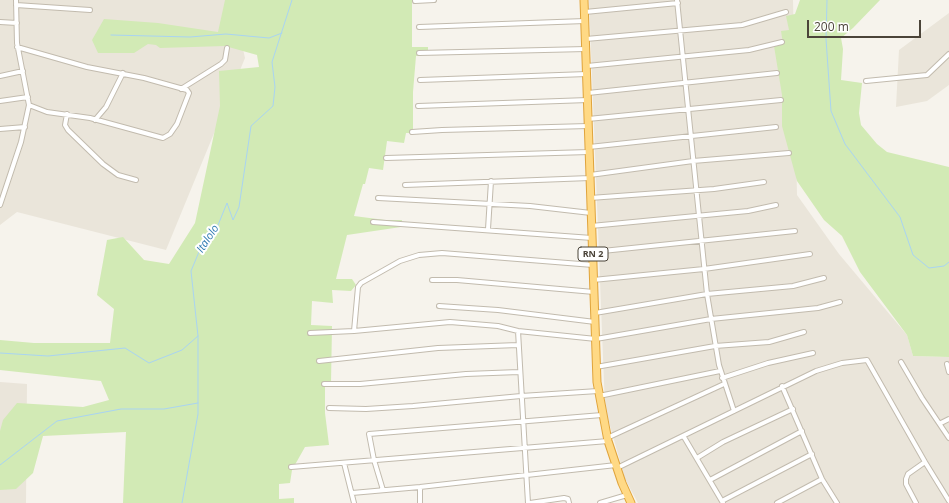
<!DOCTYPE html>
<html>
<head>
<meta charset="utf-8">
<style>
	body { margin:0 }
	#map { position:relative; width:949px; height:503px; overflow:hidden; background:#f6f3ec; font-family:"Open Sans",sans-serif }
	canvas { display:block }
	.scale { position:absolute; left:807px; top:20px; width:114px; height:18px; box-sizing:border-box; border:2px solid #4b4439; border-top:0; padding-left:5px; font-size:12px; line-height:14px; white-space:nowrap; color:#4b4439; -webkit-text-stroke:3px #fff; paint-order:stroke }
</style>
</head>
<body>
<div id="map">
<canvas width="949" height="503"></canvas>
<div class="scale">200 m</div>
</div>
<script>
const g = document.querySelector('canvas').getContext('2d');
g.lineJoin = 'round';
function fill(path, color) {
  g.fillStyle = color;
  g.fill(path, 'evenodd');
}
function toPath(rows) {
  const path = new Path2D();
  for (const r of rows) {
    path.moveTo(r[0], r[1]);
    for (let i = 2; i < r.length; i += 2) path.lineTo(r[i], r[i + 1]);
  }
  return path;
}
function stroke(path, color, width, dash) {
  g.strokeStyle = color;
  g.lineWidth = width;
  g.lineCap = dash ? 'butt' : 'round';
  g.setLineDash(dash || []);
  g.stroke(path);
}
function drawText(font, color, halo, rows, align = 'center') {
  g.font = font + ' "Open Sans",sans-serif';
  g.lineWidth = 4;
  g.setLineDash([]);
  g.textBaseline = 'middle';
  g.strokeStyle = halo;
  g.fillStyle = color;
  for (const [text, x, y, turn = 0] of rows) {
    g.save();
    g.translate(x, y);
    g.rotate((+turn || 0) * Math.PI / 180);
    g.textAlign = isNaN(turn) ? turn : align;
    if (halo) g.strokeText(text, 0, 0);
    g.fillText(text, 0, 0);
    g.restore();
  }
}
fill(toPath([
	[0,0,232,0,245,58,166,250,17,212,0,225],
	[589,0,793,0,797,195,839,254,907,335,913,356,949,357,949,503,638,503,625,479,605,408],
	[949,13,949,85,927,101,896,107,899,50],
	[0,382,27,384,26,503,0,503]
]), '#eae5da');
fill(toPath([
	[225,0,412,0,412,47,428,47,428,54,416,56,413,92,413,133,406,133,404,143,387,141,383,170,369,168,365,184,363,184,354,216,385,220,402,220,401,227,347,235,336,279,352,279,356,285,351,291,332,290,333,303,312,301,311,325,332,326,331,383,325,384,325,413,329,445,305,447,292,470,290,483,279,484,279,499,294,498,294,503,123,503,126,432,43,436,33,473,16,489,0,490,0,431,3,420,17,403,83,407,109,400,101,381,0,370,0,340,34,343,110,343,114,309,97,295,107,240,123,237,144,260,169,264,195,223,220,106,219,71,259,67,257,55,225,46,160,48,156,45,148,44,134,53,98,53,92,40,104,19,158,23,218,32],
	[800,0,880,0,853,28,841,38,843,49,841,80,862,83,859,113,861,125,877,144,887,152,949,167,949,357,913,356,907,335,860,272,842,236,824,220,797,181,782,126,782,95,774,46,783,44,781,31,789,30,786,16,795,14]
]), '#d2eab5');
stroke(toPath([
	[827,0,826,39,831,111,845,144,900,217,913,255,929,268,944,266,949,262],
	[111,35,190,37,226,34,269,38,282,33],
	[0,353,48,356,125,348,149,363,182,350,198,336],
	[0,465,57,421,121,409,164,409,198,403],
	[182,503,198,414,198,336,191,271,201,247,216,230,227,203,233,220,239,207,251,126,273,106,275,87,272,62,292,0]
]), '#a9d4f2', 1);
const minor = toPath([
	[677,0,707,294,719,365,734,411],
	[415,1,434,0],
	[16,5,90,10],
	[585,12,678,3],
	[0,22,17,23],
	[419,27,585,21],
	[586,39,742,25,786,12],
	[17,47,87,67,144,78,187,90,189,93,177,124,170,134,163,138,90,118,47,112,29,105],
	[419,53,586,49],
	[587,66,749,50,782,42],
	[0,76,23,71],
	[420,80,587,74],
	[866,81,927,75,949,54],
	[181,89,221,64,225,60,227,48],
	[588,93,777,73],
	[0,101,28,97],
	[418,106,588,100],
	[67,114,65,125,68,130,103,164,118,175,136,180],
	[588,119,781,100],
	[95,120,106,107,123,73],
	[0,129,25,127],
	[412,132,442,130,588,126],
	[589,147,776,127],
	[386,158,589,152],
	[590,175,693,161,789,153],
	[405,185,590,178],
	[378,198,530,206,591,213],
	[590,198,714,189,764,182],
	[0,205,21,142,29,105,17,43,16,0],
	[373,222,592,238],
	[591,226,748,211,776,205],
	[488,229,491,181],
	[593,252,795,231],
	[432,280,457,280,594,292],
	[593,280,704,269,810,254],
	[439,306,498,310,595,322],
	[595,313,707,294,793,286,824,278],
	[354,331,358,287,361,283,400,261,419,255,442,253,593,265],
	[518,331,528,503],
	[310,333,354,331,450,322,498,326,518,331,596,339,711,319,818,308,840,302],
	[319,361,438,348,518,345],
	[901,362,922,398,949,438],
	[947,364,949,372],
	[596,367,715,346,769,342,804,332],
	[722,378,768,363,813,353],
	[324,384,360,384,466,374,519,372],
	[782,386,822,479,837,503],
	[599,396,720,371],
	[329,408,366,409,413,406,521,396,598,391],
	[941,423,949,419],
	[684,437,723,503],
	[607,438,724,384],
	[697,458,723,442,793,409],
	[344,463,354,503],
	[291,467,608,441],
	[617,468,816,371,842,363,867,360,925,462,949,501],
	[710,480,802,431],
	[420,487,420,503],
	[383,490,374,460,369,434,602,415],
	[352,493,420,487,616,465],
	[722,501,812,454],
	[530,503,564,498,568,499,569,503],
	[600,503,627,495],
	[777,503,822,479],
	[916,503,906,484,906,479,908,474,925,462]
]);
const trunk = toPath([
	[584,0,597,382,608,441,622,483,631,503]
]);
stroke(minor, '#c2bbae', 6);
stroke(trunk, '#e0a43c', 9);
stroke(minor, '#fff', 4);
stroke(trunk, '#ffd985', 7);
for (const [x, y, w] of [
	[593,254,30]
]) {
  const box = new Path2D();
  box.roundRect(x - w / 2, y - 7, w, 14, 3);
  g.fillStyle = '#fff';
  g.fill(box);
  stroke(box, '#4b4439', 1);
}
drawText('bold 9px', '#4b4439', null, [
	["RN 2",593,254]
]);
drawText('italic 11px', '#2e7ab2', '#fff', [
	["Italolo",208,239,-57]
]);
</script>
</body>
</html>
